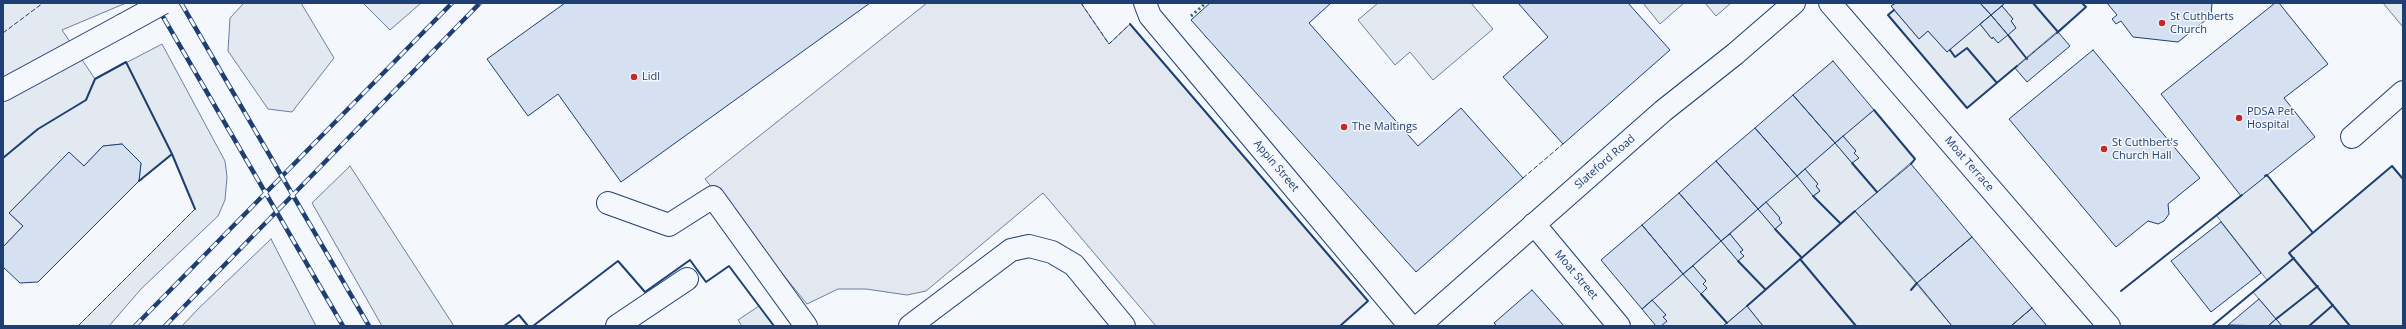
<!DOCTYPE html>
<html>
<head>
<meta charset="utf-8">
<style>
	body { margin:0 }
	#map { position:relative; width:2406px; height:329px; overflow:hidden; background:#f4f7fb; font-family:"Open Sans",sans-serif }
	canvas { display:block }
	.frame { position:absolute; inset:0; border:4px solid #1d3f73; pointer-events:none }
</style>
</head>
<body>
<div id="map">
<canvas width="2406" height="329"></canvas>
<div class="frame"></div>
</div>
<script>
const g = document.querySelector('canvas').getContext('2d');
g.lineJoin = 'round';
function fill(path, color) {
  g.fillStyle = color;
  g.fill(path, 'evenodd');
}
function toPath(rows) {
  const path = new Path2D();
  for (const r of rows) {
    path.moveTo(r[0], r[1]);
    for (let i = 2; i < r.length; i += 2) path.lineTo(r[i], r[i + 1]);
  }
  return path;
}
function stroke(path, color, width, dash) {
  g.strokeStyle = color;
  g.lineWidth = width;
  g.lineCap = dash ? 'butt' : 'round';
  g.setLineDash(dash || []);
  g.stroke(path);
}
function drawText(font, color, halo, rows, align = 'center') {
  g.font = font + ' "Open Sans",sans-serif';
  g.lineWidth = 3;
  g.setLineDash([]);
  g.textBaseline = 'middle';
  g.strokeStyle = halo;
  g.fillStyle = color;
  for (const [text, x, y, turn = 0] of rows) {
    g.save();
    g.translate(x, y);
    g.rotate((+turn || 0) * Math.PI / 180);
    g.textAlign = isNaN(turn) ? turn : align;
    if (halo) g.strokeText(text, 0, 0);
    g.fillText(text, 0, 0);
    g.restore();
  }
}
const green = toPath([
	[3,3,126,3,62,30,95,79,162,44,225,161,227,177,225,200,218,216,142,288,109,326,78,326,195,209,172,155,139,181,141,163,122,144,103,146,84,166,69,153,9,213,23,226,3,247,3,3],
	[244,3,301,3,334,58,292,112,268,109,228,51,230,18,244,3],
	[363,3,421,3,390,30,363,3],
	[1378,3,1471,3,1493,29,1433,80,1410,52,1395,65,1358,20,1378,3],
	[1705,3,1731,3,1716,16,1705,3],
	[2005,3,2082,3,2086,7,1967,108,1888,15,1894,10,1919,39,1928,31,1947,52,1980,24,1991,38,1993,37,1998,42,2016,28,2011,21,2013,19,2002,6,2005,3],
	[2383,3,2403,3,2403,27,2383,3],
	[1874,110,1915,159,1855,211,1952,326,1763,326,1747,306,1723,326,1661,326,1666,321,1663,317,1666,315,1652,300,1683,274,1701,294,1707,288,1703,284,1706,281,1693,266,1721,241,1738,261,1744,256,1740,252,1743,250,1730,234,1758,209,1775,229,1781,224,1779,219,1780,218,1766,202,1797,176,1814,196,1820,191,1816,186,1818,184,1805,169,1835,143,1852,163,1858,158,1854,153,1856,151,1843,136,1874,110],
	[350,166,454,326,382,326,312,203,350,166],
	[2392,166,2403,179,2403,326,2282,326,2253,292,2267,280,2216,215,2267,175,2313,233,2392,166],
	[271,239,316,326,182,326,198,309,271,239],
	[759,306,774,326,742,326,738,320,759,306]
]);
fill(green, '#e3e9f0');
stroke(green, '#687fa3', 1);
const parking = toPath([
	[927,3,1081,3,1109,44,1130,24,1368,301,1340,326,1156,326,1043,193,926,291,907,295,866,289,838,289,807,304,705,179,927,3],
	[1643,3,1684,3,1660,24,1643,3]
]);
fill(parking, '#e3e8f0');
stroke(parking, '#687fa3', 1);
const building = toPath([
	[565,3,870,3,621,182,558,94,528,116,487,59,565,3],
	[1210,3,1331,3,1309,23,1418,146,1461,108,1523,178,1416,272,1191,20,1210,3],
	[1518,3,1628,3,1670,50,1563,144,1503,77,1548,37,1518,3],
	[1896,3,1980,3,1991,15,1947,52,1928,31,1919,39,1891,6,1896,3],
	[1980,3,2005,3,1991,15,1980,3],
	[2107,3,2212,3,2211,16,2178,42,2133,37,2121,21,2116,24,2112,19,2117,15,2107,3],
	[2275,3,2279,3,2328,64,2284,98,2315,137,2241,196,2161,94,2275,3],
	[2002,6,2013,19,2011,21,2016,28,2008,35,1991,15,2002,6],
	[1991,15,2008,35,1998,43,1993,37,1992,39,1980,24,1991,15],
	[2058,32,2070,46,2027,82,2015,68,2058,32],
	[2093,50,2200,178,2168,204,2169,214,2164,221,2158,224,2148,221,2116,247,2009,119,2093,50],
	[1833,61,1874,110,1835,143,1793,95,1833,61],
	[1793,95,1835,143,1797,176,1755,128,1793,95],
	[1755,128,1797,176,1758,209,1716,161,1755,128],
	[1843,136,1856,151,1854,153,1859,158,1852,163,1835,143,1843,136],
	[122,144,141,163,139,181,38,282,20,283,3,267,3,247,23,226,9,213,69,152,84,166,103,146,122,144],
	[1716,161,1758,209,1721,241,1679,193,1716,161],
	[1911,164,1972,237,1917,283,1855,211,1911,164],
	[1805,169,1818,184,1816,186,1820,191,1813,196,1797,176,1805,169],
	[1679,193,1721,241,1683,274,1642,225,1679,193],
	[1766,202,1780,218,1779,219,1782,223,1775,229,1758,209,1766,202],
	[2221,222,2261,273,2211,312,2171,261,2221,222],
	[1642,225,1683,274,1642,309,1601,260,1642,225],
	[1730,234,1743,250,1740,252,1744,256,1738,261,1721,241,1730,234],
	[1972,237,2032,308,2011,326,1952,326,1917,283,1972,237],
	[1693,266,1706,281,1703,284,1707,288,1701,294,1683,274,1693,266],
	[1532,290,1564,326,1497,326,1494,323,1532,290],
	[2259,299,2276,319,2268,326,2228,325,2259,299],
	[1652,300,1666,315,1663,317,1667,321,1661,326,1656,326,1642,309,1652,300],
	[1747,306,1763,326,1723,326,1727,323,1747,306],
	[2032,308,2047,326,2011,326,2032,308],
	[2276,319,2282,326,2268,326,2276,319]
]);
fill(building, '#d5e0f0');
stroke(building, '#1d3f73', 1);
const minor = toPath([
	[1145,3,1150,16,1410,326],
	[1830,3,2109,326],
	[3,90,123,25],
	[2352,137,2403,92],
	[608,203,669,225,713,197,806,326],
	[1534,224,1619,326],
	[617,326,687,279],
	[910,326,1011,250,1029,246,1052,252,1074,265,1124,326]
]);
const major = toPath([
	[1419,326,1663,111,1735,54,1794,3]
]);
stroke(minor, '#1d3f73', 24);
stroke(major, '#1d3f73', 24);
stroke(minor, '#f4f7fb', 22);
stroke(major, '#f4f7fb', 22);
const rail = toPath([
	[155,3,343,326],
	[181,3,369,326],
	[135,326,452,3],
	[165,326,480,3]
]);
stroke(rail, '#1d3f73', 4.5);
stroke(rail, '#f4f7fb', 3, [9]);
const minorBridge = toPath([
	[123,25,163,3]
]);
stroke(minorBridge, '#1d3f73', 24, []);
stroke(minorBridge, '#f4f7fb', 22);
stroke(toPath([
	[1191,16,1206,3]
]), '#2c6c60', 3, [2, 3]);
stroke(toPath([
	[1081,3,1109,44,1130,24],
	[3,33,43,3],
	[1523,178,1563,144],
	[78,326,195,209]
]), '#1d3f73', 1, [5, 2]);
stroke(toPath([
	[2033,3,2058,32],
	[1894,10,1888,15,1967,108,2017,66],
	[1130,24,1368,301,1340,326],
	[2057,33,2086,7,2082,3],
	[2008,35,2027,59],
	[1950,50,1955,57,1967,48,1997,83],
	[1874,110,1915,159,1911,164],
	[3,158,38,129,86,100,95,79,126,62,172,154,195,209],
	[1852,163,1877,192],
	[2265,176,2267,175,2313,233],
	[139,181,172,154],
	[1813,196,1840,223],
	[1775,229,1802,258],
	[1800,259,1856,326],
	[1738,261,1765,289],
	[1911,290,1917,283],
	[2121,291,2242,195],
	[1701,294,1727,323],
	[1747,306,1855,211],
	[2276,319,2318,286],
	[504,326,519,315,528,326],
	[533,326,618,261,645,292,690,260,706,282,729,266,774,326],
	[2212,326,2294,258],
	[2309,326,2333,305],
	[2350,326,2289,253,2392,166,2403,179]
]), '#1d3f73', 2);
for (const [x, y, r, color] of [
	[2162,23,4,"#c62828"],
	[634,77,4,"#c62828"],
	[2239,118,4,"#c62828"],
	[1344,127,4,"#c62828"],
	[2104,149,4,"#c62828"]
]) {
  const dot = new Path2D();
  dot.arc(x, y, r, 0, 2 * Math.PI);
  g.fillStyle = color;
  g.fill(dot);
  stroke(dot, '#f4f7fb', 1.5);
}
drawText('11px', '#1d3f73', '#f4f7fb', [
	["St Cuthberts",2170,17],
	["Church",2170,30],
	["Lidl",642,77],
	["PDSA Pet",2247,112],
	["Hospital",2247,125],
	["The Maltings",1352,127],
	["St Cuthbert's",2112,143],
	["Church Hall",2112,156]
], 'left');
drawText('11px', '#1d3f73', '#f4f7fb', [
	["Slateford Road",1605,162,-41],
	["Moat Terrace",1969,164,49],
	["Appin Street",1276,166,50],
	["Moat Street",1576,275,50]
]);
</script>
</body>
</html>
